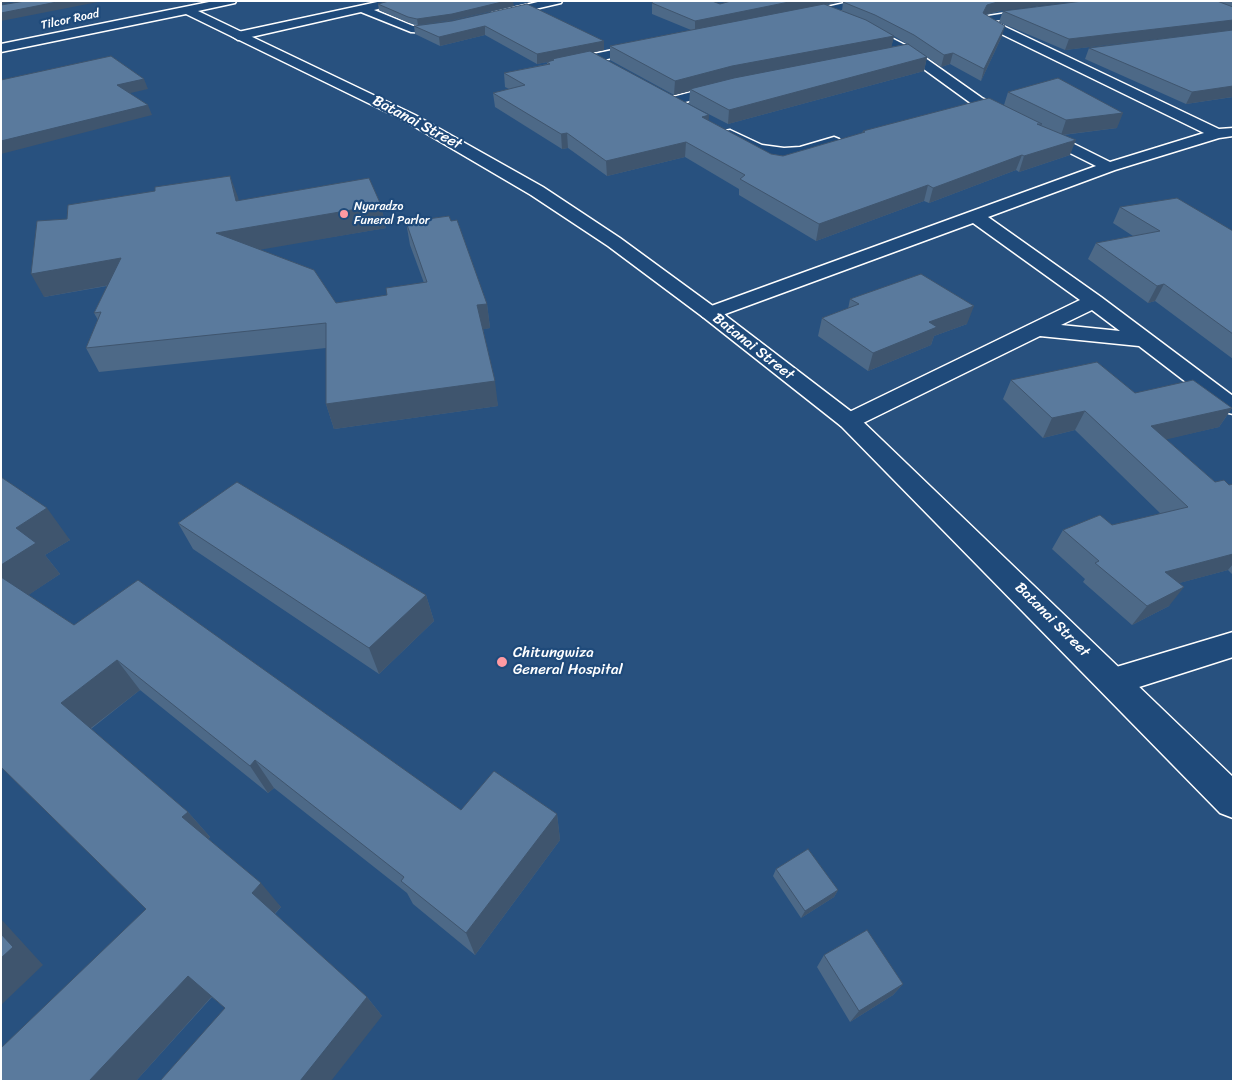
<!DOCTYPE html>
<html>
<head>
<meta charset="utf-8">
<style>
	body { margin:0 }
	#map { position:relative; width:1234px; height:1082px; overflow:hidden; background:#28517f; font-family:Sriracha,sans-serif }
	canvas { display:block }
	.frame { position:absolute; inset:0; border:2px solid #fff; pointer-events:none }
</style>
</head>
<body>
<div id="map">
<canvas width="1234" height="1082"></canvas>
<div class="frame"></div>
</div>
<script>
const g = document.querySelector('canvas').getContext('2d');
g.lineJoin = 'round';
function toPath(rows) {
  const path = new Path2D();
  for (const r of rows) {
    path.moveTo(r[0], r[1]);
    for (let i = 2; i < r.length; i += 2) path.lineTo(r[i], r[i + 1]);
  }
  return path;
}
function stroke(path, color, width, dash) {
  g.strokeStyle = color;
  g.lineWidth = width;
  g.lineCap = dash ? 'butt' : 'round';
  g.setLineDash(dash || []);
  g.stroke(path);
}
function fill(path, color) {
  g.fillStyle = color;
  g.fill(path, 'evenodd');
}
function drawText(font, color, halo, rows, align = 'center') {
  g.font = font + ' Sriracha,sans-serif';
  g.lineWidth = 4.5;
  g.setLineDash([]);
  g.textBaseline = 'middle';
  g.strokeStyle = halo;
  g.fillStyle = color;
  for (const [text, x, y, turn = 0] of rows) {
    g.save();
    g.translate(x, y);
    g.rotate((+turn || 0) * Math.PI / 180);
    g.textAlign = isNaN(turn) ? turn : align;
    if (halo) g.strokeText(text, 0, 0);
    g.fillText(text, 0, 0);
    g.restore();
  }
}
const street = toPath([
	[382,1,403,1,402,3,374,10,413,26,428,27,451,23,457,26,455,28,428,33,411,32,361,12,238,40,232,36,238,32,382,1],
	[542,1,562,1,561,3,496,18,490,15,492,13,542,1],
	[854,1,876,1,871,4,799,19,793,16,799,13,854,1],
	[1039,8,1044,11,1043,13,993,21,1219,129,1233,128,1233,136,1219,138,1115,170,988,217,1101,297,1233,396,1233,414,1225,412,1139,346,1040,336,857,426,849,428,841,426,837,421,841,416,1080,300,973,223,717,317,710,319,703,317,700,313,703,309,1096,166,972,104,903,54,856,28,854,26,856,24,864,24,911,48,982,98,1110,162,1204,133,987,27,981,22,984,17,988,16,1039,8],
	[1092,310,1120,331,1061,325,1092,310],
	[647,43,653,47,651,50,564,68,558,64,564,60,647,43],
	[726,83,733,87,731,90,670,106,663,102,665,99,726,83],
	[730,130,762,145,784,148,800,147,834,137,839,139,842,142,839,145,806,154,784,158,753,152,725,137,723,134,725,131,730,130],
	[1233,632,1233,657,1114,695,1103,691,1098,681,1103,671,1233,632]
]);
const secondary = toPath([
	[214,1,236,1,235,3,198,11,415,115,543,187,620,238,717,309,857,416,1233,777,1233,818,1220,813,841,426,703,317,608,246,531,195,405,121,186,14,1,52,1,44,214,1]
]);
stroke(street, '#fff', 3);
stroke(secondary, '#fff', 3);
fill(street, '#1f4a7a');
fill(secondary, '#1f4a7a');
fill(toPath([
	[843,1,826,5,842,11,843,2,1000,11,986,15,1002,36,981,81,950,64,941,67,912,46,927,57,924,71,728,124,689,104,690,91,674,95,610,60,610,46,691,30,652,14,652,3,720,4],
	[894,36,907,44,891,47],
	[1083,1,1233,1,1233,97,1186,104,1085,59,1089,48,1204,33,1065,50,999,22,1003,11],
	[378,4,514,6,453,20,418,25,409,23,379,10],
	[452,21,604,41,604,50,593,52,709,121,771,154,783,156,862,133,863,131,1004,105,1008,92,1117,128,1063,135,1070,155,1019,172,1016,170,929,203,924,201,816,241,739,195,739,189,685,157,607,176,568,148,562,149,495,107,493,93,509,89,505,87,504,73,547,64,547,62,552,61,537,64,485,35,440,46,415,34,414,26],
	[238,197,238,201,381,205,386,228,260,249,336,303,387,295,424,283,410,245,406,222,487,304,490,328,483,329,498,406,334,429,326,404,326,348,99,372,86,348,98,320,94,313,107,286,44,297,67,219],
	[1120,207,1233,231,1233,359,1155,301,1148,303,1088,259,1096,243,1133,236,1113,223],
	[850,299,967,324,934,336,931,345,868,371,818,336,822,318,848,309],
	[1011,380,1135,393,1232,408,1219,427,1166,439,1215,482,1229,485,1233,484,1233,575,1228,570,1179,583,1169,606,1132,625,1083,582,1085,579,1052,549,1063,530,1112,525,1161,514,1075,430,1043,438,1003,399],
	[1,477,70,540,45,555,60,574,28,595,74,625,461,810,557,814,560,840,475,955,413,904,407,893,274,788,268,793,140,690,91,729,188,812,210,837,208,839,281,907,275,914,367,997,382,1016,225,1008,212,997,136,1081,1,1081,146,909,1,767],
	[178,523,426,595,434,621,379,674,193,549],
	[776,869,838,890,834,897,801,918,773,876],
	[824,955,903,984,893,995,850,1022,817,967]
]), '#4d6987');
fill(toPath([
	[1,1,16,1,1,4],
	[62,1,103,1,1,21,1,13],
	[506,1,513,1,514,6,453,20,418,25,417,19],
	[794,1,843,1,695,32,695,21],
	[1001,1,1077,1,1000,11,984,15,983,13,987,5],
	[1233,20,1233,30,1065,50,1069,39],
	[485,26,485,35,440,46,439,37],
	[1005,26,1002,36,981,81,984,69],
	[894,36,891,49,690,89,690,91,674,95,675,81,732,66],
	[604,41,604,50,554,60,552,59,552,61,537,64,537,54],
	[953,53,950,64,941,67,944,55],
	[927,57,924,71,728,124,729,110],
	[144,79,148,89,122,95,117,85],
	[1233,86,1233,95,1232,97,1186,104,1192,92],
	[148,105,152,115,1,154,1,141],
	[1123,113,1117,128,1061,135,1066,120],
	[709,115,708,130,702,117],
	[567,133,568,148,562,149,561,134],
	[1076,140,1070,155,1019,172,1024,156],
	[686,142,685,157,607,176,606,161],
	[1022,155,1016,170,929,203,933,188],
	[230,176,238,197,244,224,236,201],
	[928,185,924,201,816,241,819,224],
	[381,205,386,228,224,256,216,233],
	[121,258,132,281,44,297,31,274],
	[1164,284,1155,301,1148,303,1157,286],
	[487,304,490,328,480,330,477,305],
	[974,306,967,324,934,336,931,345,868,371,873,353,929,322],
	[495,381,498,406,334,429,326,404],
	[1232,408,1219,427,1139,446,1151,426],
	[1085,411,1075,430,1043,438,1052,418],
	[47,508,70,540,45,555,60,574,18,602,1,581,1,565,16,528],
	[1233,554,1233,564,1228,570,1150,591,1165,572],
	[1184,587,1169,606,1132,625,1147,606],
	[426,595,434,621,379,674,369,648],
	[117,660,140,690,87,731,61,703],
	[255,760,274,788,268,793,250,766],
	[188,812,210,837,204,843,182,817],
	[557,814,560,840,475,955,466,933],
	[261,883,281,907,272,916,252,893],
	[838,890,834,897,801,918,805,911],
	[1,919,43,965,1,1005],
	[188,976,213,995,136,1081,89,1081],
	[903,984,893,995,850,1022,859,1011],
	[367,997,382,1016,331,1081,300,1081]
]), '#3f556e');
const building = toPath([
	[25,1,62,1,1,13,1,5,25,1],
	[389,1,506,1,452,14,417,19,408,17,378,4,389,1],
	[653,1,712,1,720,4,731,1,794,1,695,21,652,3,653,1],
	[847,1,1001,1,987,5,983,13,1005,26,984,69,953,53,944,55,914,35,875,15,843,2,847,1],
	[1083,1,1217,1,1233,7,1233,20,1069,39,1003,11,1083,1],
	[527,4,604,41,537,54,485,26,439,37,414,26,452,21,527,4],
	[824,4,866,20,894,36,732,66,675,81,610,46,824,4],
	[1233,30,1233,86,1192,92,1089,48,1233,30],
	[908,44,927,57,729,110,690,89,734,78,908,44],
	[590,51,709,115,702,117,771,154,783,156,865,132,863,131,989,98,1042,124,1037,124,1076,140,1024,156,1022,155,933,188,928,185,819,224,740,179,745,175,686,142,606,161,567,133,561,134,493,93,525,85,504,73,550,64,547,62,554,60,552,59,590,51],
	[111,56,144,79,117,85,148,105,1,141,1,80,111,56],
	[1058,78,1123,113,1066,120,1008,92,1058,78],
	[230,176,236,201,369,178,381,205,216,233,314,270,336,303,387,295,386,288,427,282,406,222,449,216,451,221,457,220,487,304,477,305,495,381,326,404,326,323,86,348,101,312,94,313,121,258,31,274,37,221,67,219,68,205,155,191,155,187,230,176],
	[1177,198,1233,231,1233,334,1164,284,1157,286,1096,243,1160,231,1120,207,1177,198],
	[921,274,974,306,929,322,937,327,873,353,822,318,859,304,850,299,921,274],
	[1097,362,1135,393,1193,380,1232,408,1151,426,1215,482,1224,480,1229,485,1233,484,1233,554,1165,572,1184,587,1147,606,1095,563,1099,561,1063,530,1100,515,1112,525,1188,507,1085,411,1052,418,1011,380,1097,362],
	[1,477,47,508,16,528,36,543,1,565,1,477],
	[237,482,426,595,369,648,178,523,237,482],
	[1,577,74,625,138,580,461,810,494,771,557,814,466,933,401,881,404,877,255,760,250,766,117,660,61,703,188,812,182,817,261,883,252,893,367,997,300,1081,160,1081,225,1008,188,976,89,1081,1,1081,1,1048,146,909,1,767,1,577],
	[808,849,838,890,805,911,776,869,808,849],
	[867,930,903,984,859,1011,824,955,867,930],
	[1,934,13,947,1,958,1,934]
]);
fill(building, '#5a7a9d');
stroke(building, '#3f556e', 1);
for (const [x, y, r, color] of [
	[344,214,5,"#ff9aa2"],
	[502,662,6,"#ff9aa2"]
]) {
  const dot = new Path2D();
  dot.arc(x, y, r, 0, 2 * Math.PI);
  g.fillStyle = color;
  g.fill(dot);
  stroke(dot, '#1f4a7a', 2);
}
drawText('12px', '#fff', '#1f4a7a', [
	["Tilcor Road",70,20,-12]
]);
drawText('12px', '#fff', '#1f4a7a', [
	["Nyaradzo",354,207],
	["Funeral Parlor",354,221]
], 'left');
drawText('15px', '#fff', '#1f4a7a', [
	["Batanai Street",417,123,28],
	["Batanai Street",753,347,38],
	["Batanai Street",1052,620,45]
]);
drawText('15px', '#fff', '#1f4a7a', [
	["Chitungwiza",513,653],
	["General Hospital",513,670]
], 'left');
</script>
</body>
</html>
